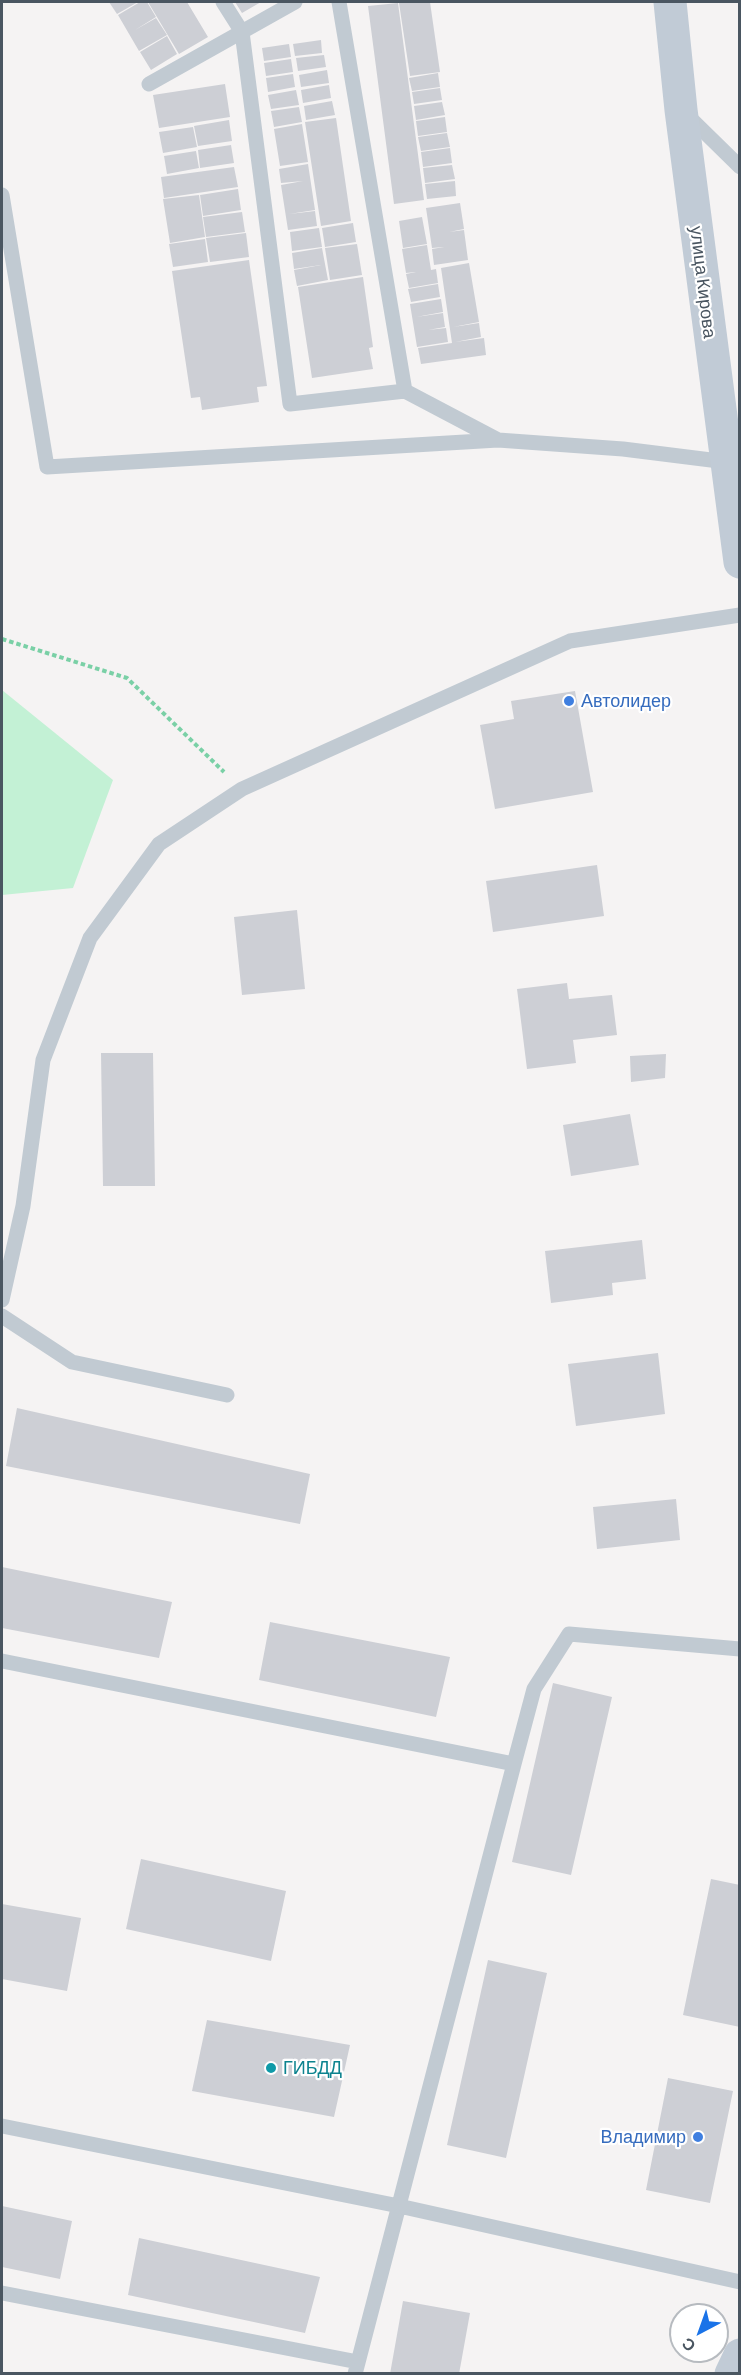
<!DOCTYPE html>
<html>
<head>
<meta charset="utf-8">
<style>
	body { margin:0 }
	#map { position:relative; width:741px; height:2375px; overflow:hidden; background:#f5f3f3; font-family:Barlow,sans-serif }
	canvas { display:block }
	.frame { position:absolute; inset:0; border:3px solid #4a5661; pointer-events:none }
	.north { position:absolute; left:669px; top:2303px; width:60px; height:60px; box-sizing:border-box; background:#fff; border:2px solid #b7bbc0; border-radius:50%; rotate:221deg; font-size:16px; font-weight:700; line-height:24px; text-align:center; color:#4a5661 }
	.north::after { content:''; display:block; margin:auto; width:21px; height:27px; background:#1a73e8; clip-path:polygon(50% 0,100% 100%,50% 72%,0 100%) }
</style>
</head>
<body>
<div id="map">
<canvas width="741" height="2375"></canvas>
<div class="frame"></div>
<div class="north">С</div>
</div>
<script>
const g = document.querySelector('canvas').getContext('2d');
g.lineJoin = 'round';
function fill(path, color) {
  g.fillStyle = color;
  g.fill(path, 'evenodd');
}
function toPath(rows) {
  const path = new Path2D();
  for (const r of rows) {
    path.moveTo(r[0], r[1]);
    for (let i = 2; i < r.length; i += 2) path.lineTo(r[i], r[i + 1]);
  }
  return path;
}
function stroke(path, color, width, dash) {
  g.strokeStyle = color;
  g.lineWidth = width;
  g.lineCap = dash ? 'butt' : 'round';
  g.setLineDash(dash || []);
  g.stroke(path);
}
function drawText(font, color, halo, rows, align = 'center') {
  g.font = font + ' Barlow,sans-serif';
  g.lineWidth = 4.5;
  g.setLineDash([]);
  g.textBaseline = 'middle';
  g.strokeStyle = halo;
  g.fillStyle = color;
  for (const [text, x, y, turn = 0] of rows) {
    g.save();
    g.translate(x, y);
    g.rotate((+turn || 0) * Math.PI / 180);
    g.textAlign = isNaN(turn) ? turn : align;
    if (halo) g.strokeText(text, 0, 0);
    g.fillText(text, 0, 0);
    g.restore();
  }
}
fill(toPath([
	[2,690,113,780,73,888,2,895]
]), '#c3f1d5');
fill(toPath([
	[109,2,138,2,117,14],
	[140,2,147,2,156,17,135,30,156,18,167,35,139,51,118,15],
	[148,2,187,2,208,37,179,54],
	[235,2,261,2,242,13],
	[413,2,430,2,440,72,410,76,399,3],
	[398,3,424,200,394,204,368,6],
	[167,36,177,54,151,70,140,52],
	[321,40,322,53,295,56,293,44],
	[289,44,291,57,264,61,262,48],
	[324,55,326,67,298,71,296,58],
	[291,59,293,72,266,76,264,63],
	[327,70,329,83,301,87,299,75],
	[438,73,440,87,412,91,409,78],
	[293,74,295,87,268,92,266,78],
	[225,84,230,117,159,128,153,95],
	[329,85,331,98,303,103,301,90],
	[440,88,442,100,414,104,412,92],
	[296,90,299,105,271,109,268,95],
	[332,101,335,115,306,120,304,106],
	[442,102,445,115,416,120,414,106],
	[299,107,302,122,274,127,271,111],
	[445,117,447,132,418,136,416,121],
	[336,118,351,221,321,226,305,122],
	[229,120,232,141,198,146,194,126],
	[302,124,308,162,280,166,274,129],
	[193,127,197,147,163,153,159,132],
	[447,133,450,147,421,151,418,137],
	[231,145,234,163,200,168,198,150],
	[450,148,452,163,423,167,421,152],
	[196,151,199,168,167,174,164,156],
	[308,164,315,210,289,214,315,211,317,226,288,230,281,185,303,181,281,183,279,169],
	[452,165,455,179,425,183,423,168],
	[234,167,238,187,164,198,161,177],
	[455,181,456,196,427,199,425,184],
	[238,189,241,210,203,216,200,195],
	[199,195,205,237,170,243,163,199],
	[460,203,464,229,449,232,464,230,468,260,434,265,432,249,444,247,432,248,426,208],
	[242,212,245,232,206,237,203,217],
	[422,217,427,244,403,248,399,221],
	[353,223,356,242,325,247,322,228],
	[319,228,322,247,292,251,290,232],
	[246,233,249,257,210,262,206,238],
	[205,239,208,262,173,267,169,244],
	[357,244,362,275,330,280,325,248],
	[427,245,431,270,436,269,438,283,409,288,406,274,416,272,406,273,402,249],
	[322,248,328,280,297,286,294,270,321,265,294,269,292,253],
	[249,260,267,386,257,387,259,402,202,410,200,397,191,398,172,271],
	[469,263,479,322,453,327,479,323,481,337,455,342,484,338,486,355,421,364,418,348,452,343,441,268],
	[363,277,373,347,369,348,373,369,312,378,298,287],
	[438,284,440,297,411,302,408,289],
	[441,299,443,312,416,317,443,313,445,327,428,330,446,328,448,342,417,347,410,304],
	[575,691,593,792,495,809,480,725,514,719,511,701],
	[597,865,604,916,493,932,486,881],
	[297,910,305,989,242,995,234,917],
	[567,983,569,999,612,995,617,1035,573,1040,576,1063,527,1069,517,989],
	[101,1053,153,1053,155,1186,103,1186],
	[666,1054,665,1078,631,1082,630,1056],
	[630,1114,639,1165,571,1176,563,1125],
	[642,1240,646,1279,612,1283,613,1295,551,1303,545,1251],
	[658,1353,665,1414,576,1426,568,1364],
	[17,1408,310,1474,300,1524,6,1466],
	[676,1499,680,1540,597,1549,593,1507],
	[2,1567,172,1602,159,1658,2,1628],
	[270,1622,450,1657,436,1717,259,1680],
	[553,1683,612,1697,571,1875,512,1862],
	[141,1859,286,1891,271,1961,126,1929],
	[711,1879,740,1885,740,2027,683,2015],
	[2,1904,81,1918,67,1991,2,1979],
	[488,1960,547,1973,506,2158,447,2145],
	[207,2020,350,2045,334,2117,192,2091],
	[668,2078,733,2091,710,2203,646,2190],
	[2,2206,72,2221,60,2279,2,2267],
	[139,2238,320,2277,305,2333,128,2295],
	[403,2301,470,2313,459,2374,390,2374]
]), '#cdcfd5');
stroke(toPath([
	[2,639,127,678,224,772]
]), '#7ad0a6', 4, [4.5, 3]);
stroke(toPath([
	[223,2,242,32,290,404,405,391],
	[339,2,405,391,498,440],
	[149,84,295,2],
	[686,114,740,167],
	[2,195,47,467,498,440,623,449,727,462],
	[2,1300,23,1206,43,1060,90,938,159,844,242,789,570,641,740,615],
	[2,1316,72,1362,227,1395],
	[2,1661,514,1764,534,1689,569,1634,740,1649],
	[2,2126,399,2206,740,2282],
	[2,2293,358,2362],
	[355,2374,514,1764]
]), '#c1cad2', 15);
stroke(toPath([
	[670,2,681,110,740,562],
	[731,2374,740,2355]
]), '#c1cbd6', 33);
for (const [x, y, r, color] of [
	[569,701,6,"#3f7fe0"],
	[271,2068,6,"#0f9aa8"],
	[698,2137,6,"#3f7fe0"]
]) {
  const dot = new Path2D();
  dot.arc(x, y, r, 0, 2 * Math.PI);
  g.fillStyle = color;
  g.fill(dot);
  stroke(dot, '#fff', 2);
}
drawText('18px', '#4a5661', '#fff', [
	["улица Кирова",703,282,83]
]);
drawText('18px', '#366cbe', '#fff', [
	["Автолидер",581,701],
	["Владимир",686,2137,"right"]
], 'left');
drawText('18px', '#0d838f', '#fff', [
	["ГИБДД",283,2068]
], 'left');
</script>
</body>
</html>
